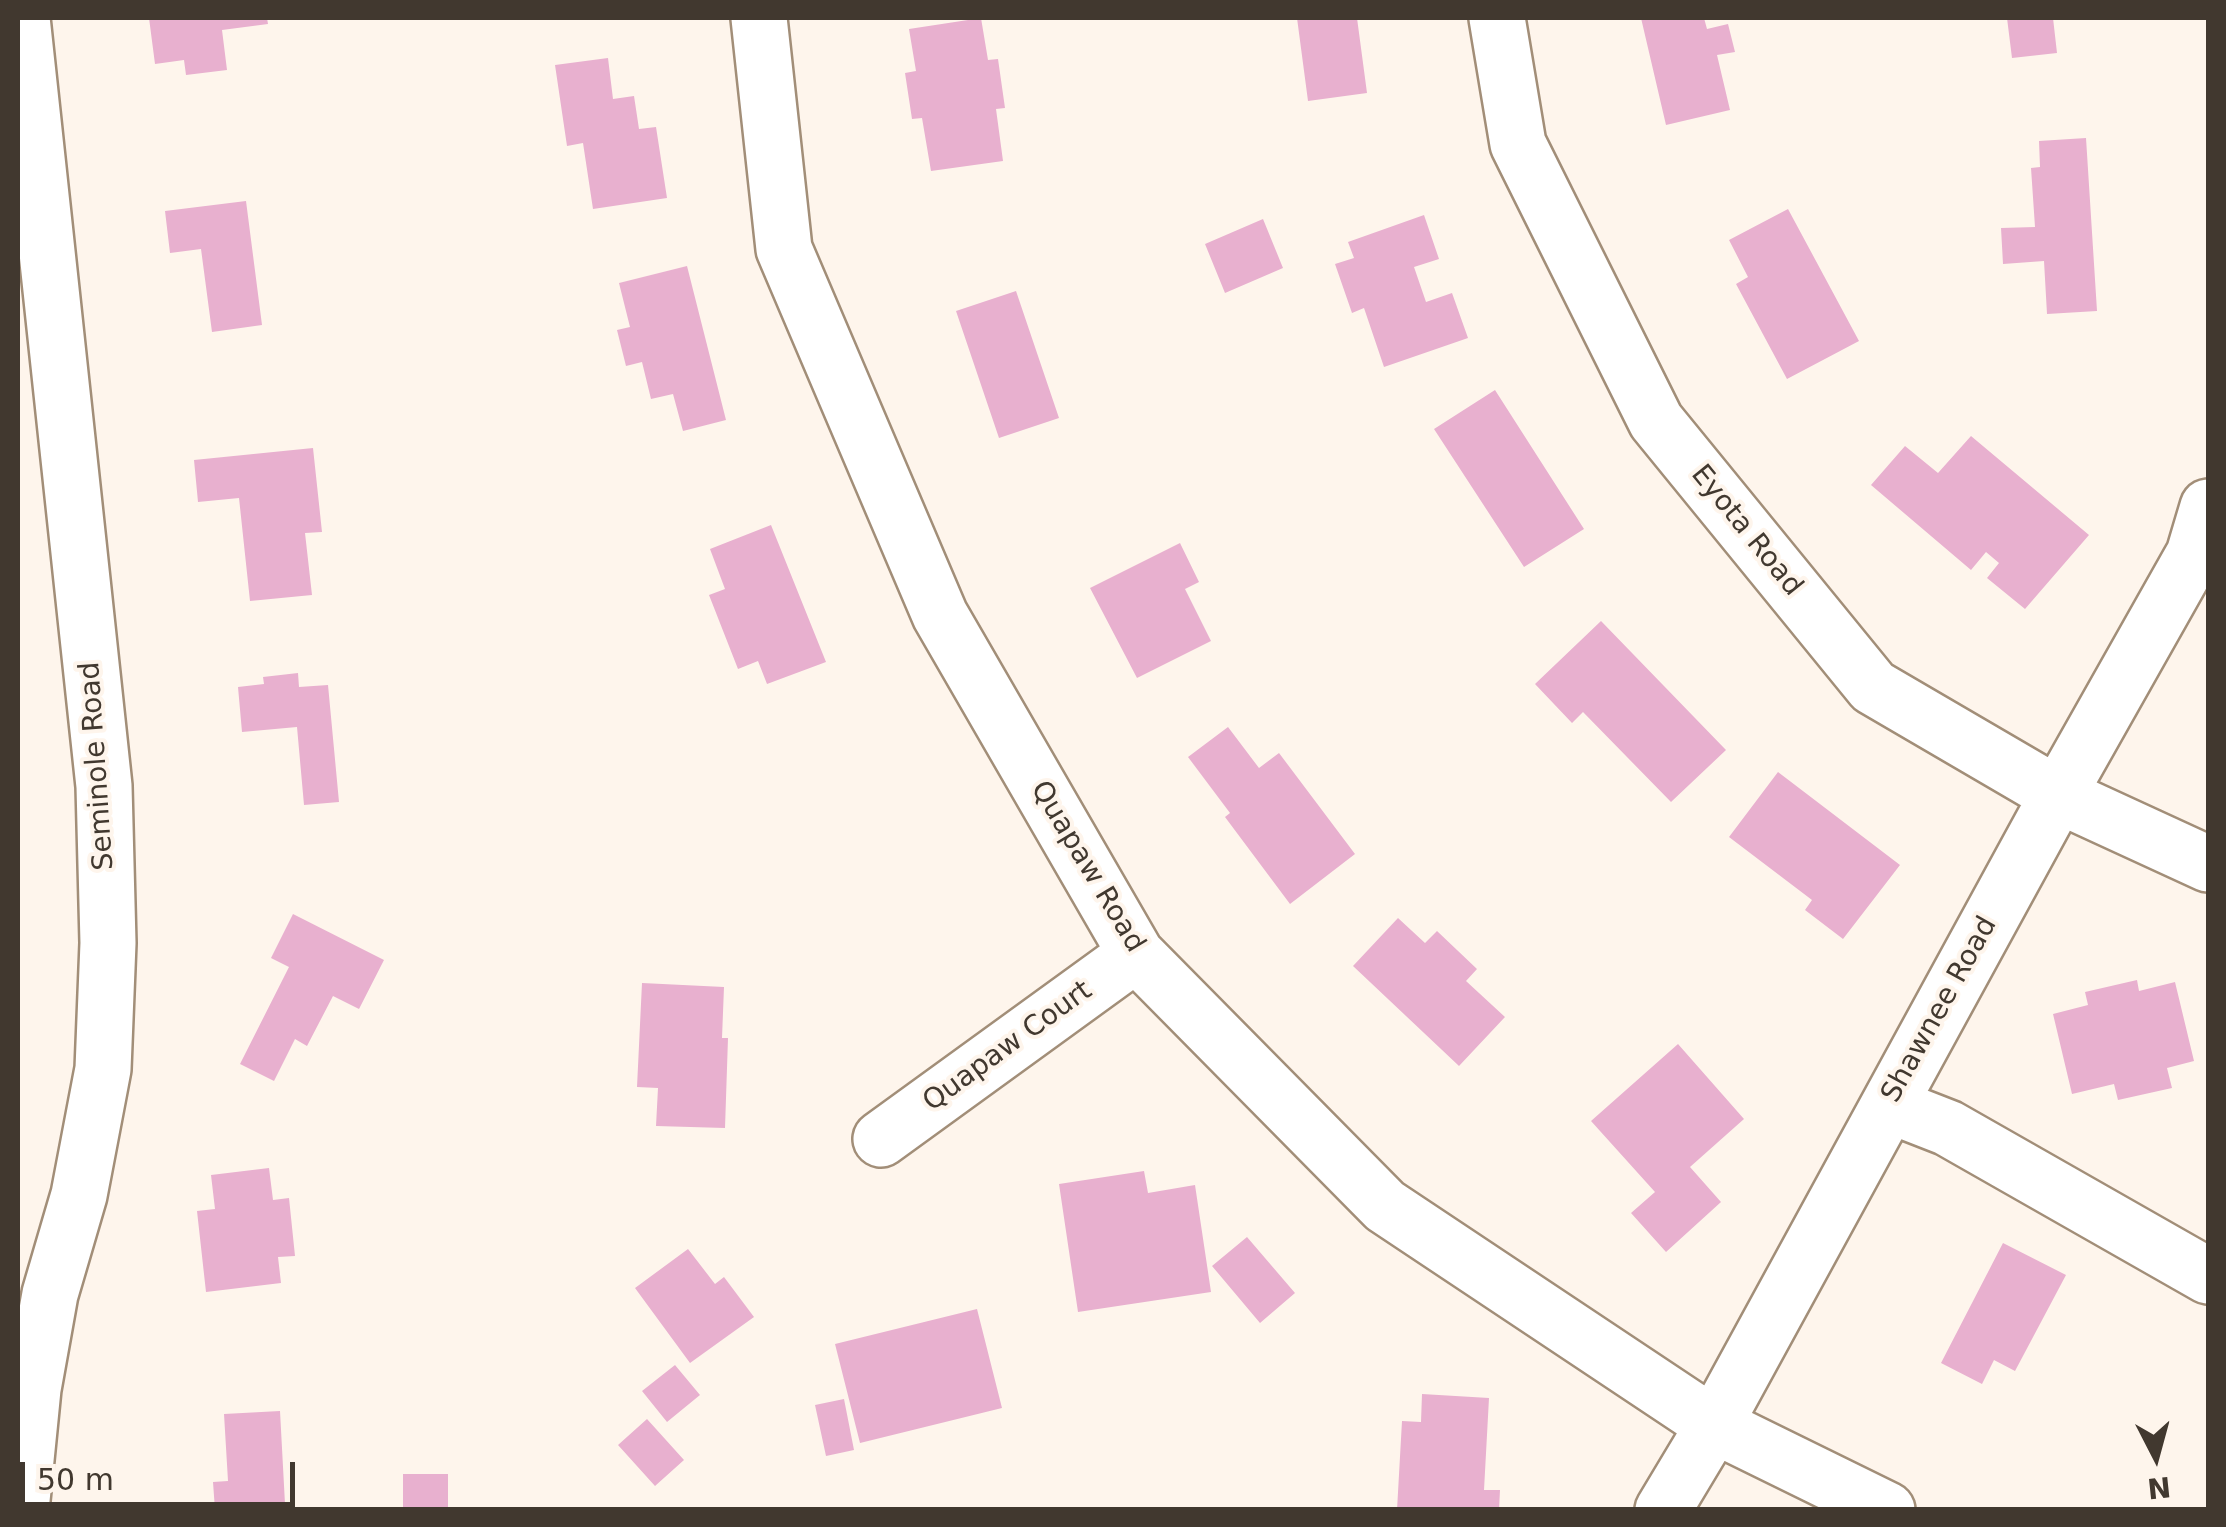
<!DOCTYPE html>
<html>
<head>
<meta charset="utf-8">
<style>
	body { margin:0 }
	#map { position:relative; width:2226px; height:1527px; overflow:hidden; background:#fef5ec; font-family:"DejaVu Sans",sans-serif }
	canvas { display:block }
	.frame { position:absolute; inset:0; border:20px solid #41382f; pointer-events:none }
	.north { position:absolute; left:2106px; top:1407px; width:100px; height:100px; -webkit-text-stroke:8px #fef5ec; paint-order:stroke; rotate:174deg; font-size:28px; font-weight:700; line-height:40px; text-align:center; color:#41382f }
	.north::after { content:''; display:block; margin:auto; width:35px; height:45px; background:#41382f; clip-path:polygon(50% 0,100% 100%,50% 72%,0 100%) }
	.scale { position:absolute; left:20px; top:1462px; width:275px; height:45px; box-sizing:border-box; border:5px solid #41382f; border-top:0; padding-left:12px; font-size:30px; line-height:35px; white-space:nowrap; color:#41382f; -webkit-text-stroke:8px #fef5ec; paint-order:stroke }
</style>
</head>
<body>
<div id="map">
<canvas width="2226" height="1527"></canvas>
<div class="frame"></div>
<div class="north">N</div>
<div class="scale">50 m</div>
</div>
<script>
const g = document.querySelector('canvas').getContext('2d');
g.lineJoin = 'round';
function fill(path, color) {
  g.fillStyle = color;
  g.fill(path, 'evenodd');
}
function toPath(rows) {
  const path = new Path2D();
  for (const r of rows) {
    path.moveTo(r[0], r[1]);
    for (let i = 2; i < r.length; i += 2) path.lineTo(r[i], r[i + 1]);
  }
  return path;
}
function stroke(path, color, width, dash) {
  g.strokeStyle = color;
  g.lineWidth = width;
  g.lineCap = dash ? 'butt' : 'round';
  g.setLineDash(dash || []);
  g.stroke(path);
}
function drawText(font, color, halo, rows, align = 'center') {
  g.font = font + ' "DejaVu Sans",sans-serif';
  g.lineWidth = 8;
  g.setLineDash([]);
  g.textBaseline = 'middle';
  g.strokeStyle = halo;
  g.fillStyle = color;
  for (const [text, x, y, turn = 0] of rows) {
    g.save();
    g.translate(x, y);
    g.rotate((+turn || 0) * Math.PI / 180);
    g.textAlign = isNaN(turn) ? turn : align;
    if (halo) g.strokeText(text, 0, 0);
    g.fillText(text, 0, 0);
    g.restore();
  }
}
fill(toPath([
	[149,18,267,18,268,24,222,30,227,70,186,75,184,60,155,64],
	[981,18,988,60,998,59,1005,108,996,109,1003,161,931,171,922,118,912,119,905,73,916,71,909,29],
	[1297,18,1357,18,1367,93,1308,101],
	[1641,18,1704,18,1707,29,1728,24,1735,52,1717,55,1730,110,1666,125],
	[2007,18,2053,18,2057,53,2012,58],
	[608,58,613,99,634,96,639,129,656,127,667,198,593,209,583,143,567,146,555,65],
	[2086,138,2097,311,2047,314,2044,261,2003,264,2001,228,2035,227,2031,168,2040,167,2039,141],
	[246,201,262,325,212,332,201,249,170,253,165,211],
	[1788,209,1859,341,1787,379,1736,284,1748,277,1729,240],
	[1424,215,1439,259,1414,267,1426,302,1452,293,1468,338,1384,367,1364,308,1352,313,1335,264,1354,258,1348,242],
	[1263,219,1283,268,1225,293,1205,244],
	[687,266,726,420,683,431,673,394,651,399,642,362,626,366,617,330,630,327,619,283],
	[1016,291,1059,418,999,438,956,311],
	[1495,390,1584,529,1524,567,1434,429],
	[1971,436,2089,535,2025,609,1987,578,1999,563,1986,552,1971,570,1871,485,1905,446,1938,473],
	[313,448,322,532,305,533,312,595,250,601,239,498,198,502,194,460],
	[771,525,826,662,767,684,758,661,738,669,709,595,725,589,710,549],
	[1180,543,1199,582,1185,589,1211,641,1137,678,1090,588],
	[1601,621,1726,750,1671,802,1583,712,1572,723,1535,684],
	[298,673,299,687,328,685,339,802,304,805,297,727,242,732,238,687,264,684,263,677],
	[1228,727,1259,768,1279,753,1355,854,1290,904,1225,817,1230,813,1188,757],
	[1778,772,1900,865,1843,939,1805,910,1812,900,1729,837],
	[293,914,384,960,359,1009,333,996,307,1046,295,1039,274,1081,240,1064,289,967,271,958],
	[1398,918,1425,943,1437,931,1477,969,1466,981,1505,1017,1459,1066,1353,966],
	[2137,980,2139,991,2175,982,2194,1061,2167,1068,2172,1088,2118,1100,2114,1084,2072,1094,2053,1014,2088,1005,2085,992],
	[642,983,724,987,722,1038,728,1038,725,1128,656,1126,658,1088,637,1087],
	[1678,1044,1744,1119,1690,1167,1721,1202,1666,1252,1631,1213,1655,1192,1591,1121],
	[269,1168,273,1200,289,1198,295,1256,278,1257,281,1283,206,1292,197,1211,215,1209,211,1175],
	[1144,1171,1148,1193,1195,1185,1211,1292,1078,1312,1059,1184],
	[1247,1237,1295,1293,1260,1323,1212,1266],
	[2003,1243,2066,1275,2015,1371,1994,1360,1982,1384,1941,1363],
	[688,1249,715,1284,724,1277,754,1317,690,1363,635,1288],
	[977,1309,1002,1408,860,1443,835,1344],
	[675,1365,700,1395,667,1422,642,1391],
	[1422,1394,1489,1398,1484,1490,1500,1490,1499,1510,1397,1510,1402,1421,1421,1422],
	[844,1399,854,1450,826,1456,815,1405],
	[280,1411,285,1504,265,1505,265,1510,215,1510,213,1482,228,1481,224,1414],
	[647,1419,684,1460,655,1486,618,1445],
	[403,1474,448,1474,448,1510,403,1510]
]), '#e8b0cf');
const minor = toPath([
	[759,18,784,249,940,615,1136,954,1385,1206,1714,1425,1887,1510],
	[1497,18,1518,144,1656,421,1873,687,2058,795,2208,864],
	[1889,1105,1948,1128,2208,1276],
	[881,1139,1136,954],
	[21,1510,33,1389,50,1294,79,1195,103,1069,108,943,104,786,22,18],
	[1663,1510,1714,1425,2058,795,2194,554,2208,507]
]);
stroke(minor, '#a28e78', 60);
stroke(minor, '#fff', 55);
drawText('28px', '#41382f', '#fef5ec', [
	["Eyota Road",1746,531,51],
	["Seminole Road",98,766,-94],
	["Quapaw Road",1087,867,59],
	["Shawnee Road",1940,1010,-61],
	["Quapaw Court",1008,1047,-36]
]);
</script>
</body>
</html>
